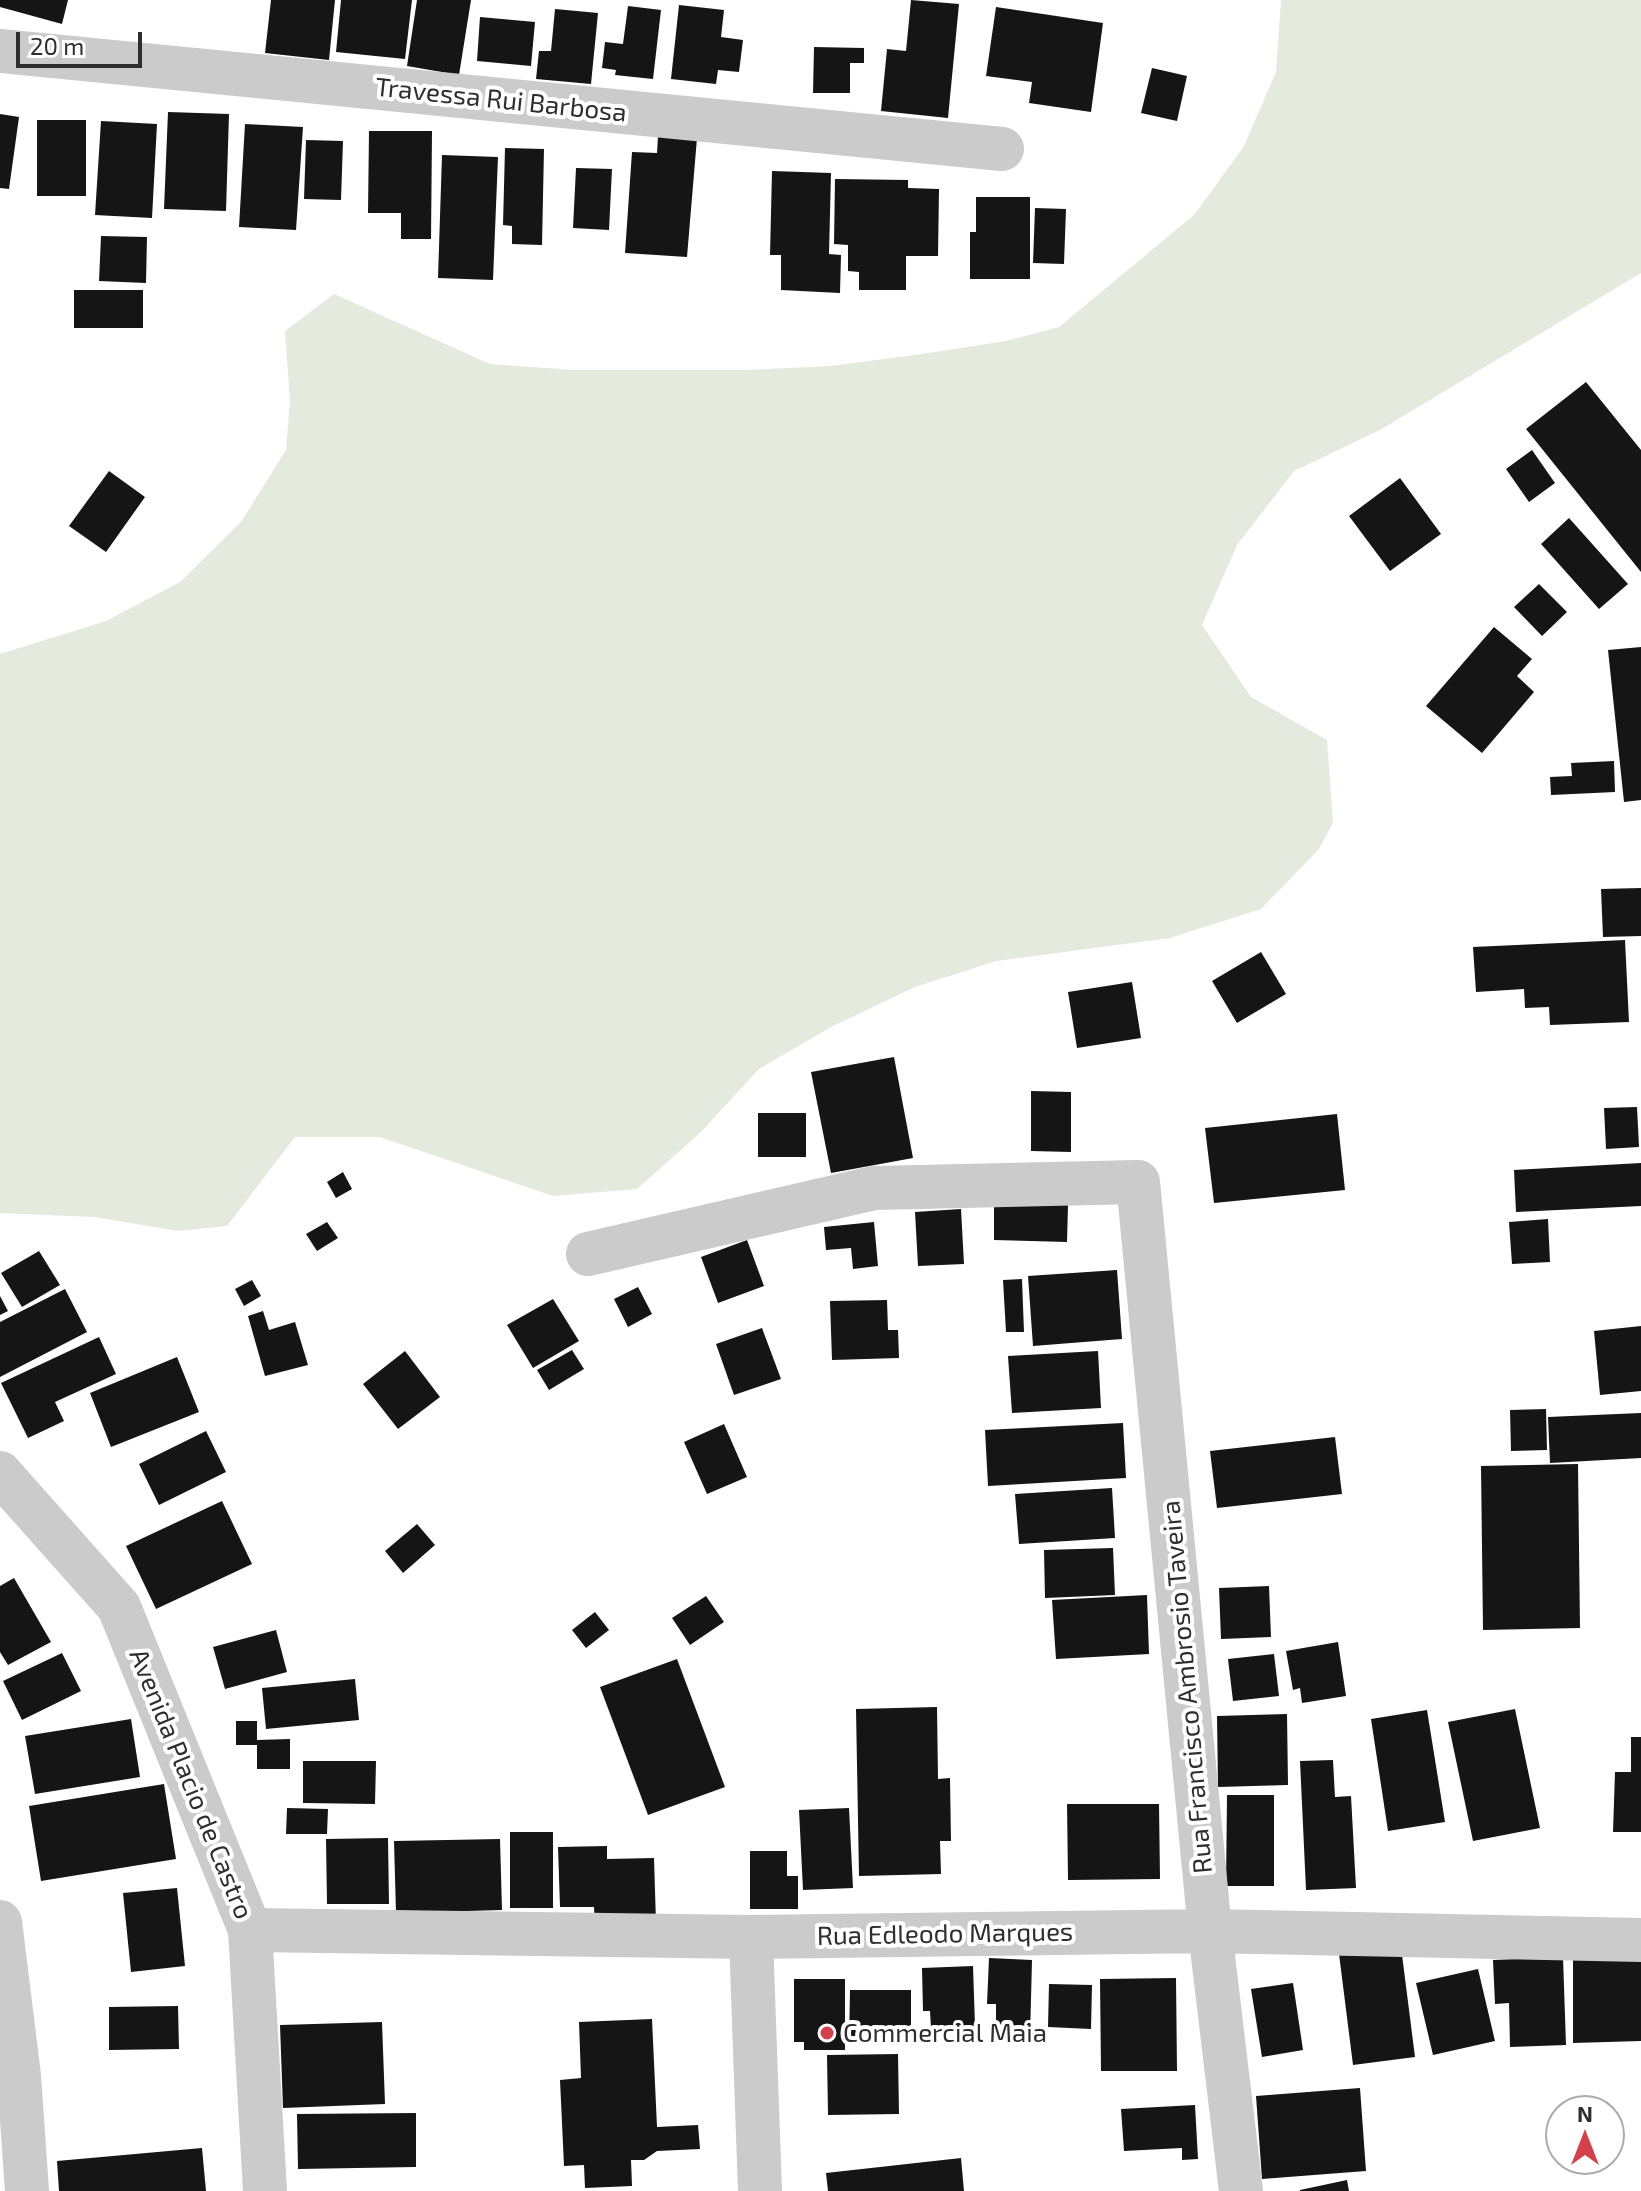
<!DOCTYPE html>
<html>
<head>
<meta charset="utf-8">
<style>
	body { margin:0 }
	#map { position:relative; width:1641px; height:2191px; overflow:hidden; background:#fff; font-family:"Exo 2",sans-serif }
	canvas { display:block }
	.north { position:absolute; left:1545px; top:2095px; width:80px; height:80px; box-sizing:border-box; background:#fff; border:2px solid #ababab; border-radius:50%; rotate:0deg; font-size:22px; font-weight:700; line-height:32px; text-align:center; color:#2e2e2e }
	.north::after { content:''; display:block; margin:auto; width:28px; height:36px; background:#d3414b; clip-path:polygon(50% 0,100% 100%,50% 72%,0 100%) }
	.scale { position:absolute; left:16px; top:32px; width:126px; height:36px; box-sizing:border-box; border:4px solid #2e2e2e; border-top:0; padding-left:10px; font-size:24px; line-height:28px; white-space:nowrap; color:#2e2e2e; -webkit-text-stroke:6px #fff; paint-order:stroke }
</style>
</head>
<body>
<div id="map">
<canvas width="1641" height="2191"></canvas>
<div class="north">N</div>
<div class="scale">20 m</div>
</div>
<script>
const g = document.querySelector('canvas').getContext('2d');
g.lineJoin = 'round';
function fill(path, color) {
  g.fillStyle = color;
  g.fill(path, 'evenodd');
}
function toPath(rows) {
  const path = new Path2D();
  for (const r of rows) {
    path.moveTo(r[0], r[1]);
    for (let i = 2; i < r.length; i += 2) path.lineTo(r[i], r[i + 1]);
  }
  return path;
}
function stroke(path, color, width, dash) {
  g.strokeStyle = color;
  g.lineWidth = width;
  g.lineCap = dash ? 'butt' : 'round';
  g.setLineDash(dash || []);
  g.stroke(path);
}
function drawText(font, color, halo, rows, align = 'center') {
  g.font = font + ' "Exo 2",sans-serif';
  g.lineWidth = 8;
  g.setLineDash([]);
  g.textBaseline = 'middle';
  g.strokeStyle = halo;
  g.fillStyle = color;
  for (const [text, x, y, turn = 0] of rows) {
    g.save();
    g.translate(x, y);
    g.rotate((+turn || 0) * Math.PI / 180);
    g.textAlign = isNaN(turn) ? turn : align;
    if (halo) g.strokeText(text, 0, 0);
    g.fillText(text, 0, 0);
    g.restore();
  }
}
fill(toPath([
	[1281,0,1641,0,1641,273,1380,430,1294,471,1237,545,1202,625,1251,697,1327,740,1333,823,1319,849,1261,909,1170,938,996,961,915,987,833,1026,759,1069,700,1133,637,1189,553,1196,380,1137,295,1137,227,1226,178,1231,95,1217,0,1213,0,654,106,621,180,582,241,522,286,450,290,401,285,331,334,294,490,364,575,370,747,370,831,366,922,354,1006,341,1059,327,1195,214,1244,146,1276,72]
]), '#e4eadd');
fill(toPath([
	[0,0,68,0,62,24,0,7],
	[271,0,335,0,329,60,265,53],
	[341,0,412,0,405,59,336,52],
	[417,0,471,0,459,75,407,66],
	[911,0,959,4,948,118,881,111,887,49,906,51],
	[679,5,724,10,721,37,743,40,739,72,718,70,716,84,671,79],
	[628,6,661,10,653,79,615,75,616,70,602,68,605,42,623,44],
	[996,7,1103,23,1091,112,1029,103,1032,82,986,76],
	[555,9,598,13,591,84,536,79,539,51,551,51],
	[480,17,535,22,531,66,477,61],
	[814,47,864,48,864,63,850,63,850,93,813,93],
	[1152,68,1187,76,1177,121,1141,113],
	[168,112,229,114,226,211,164,209],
	[0,114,19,117,9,189,0,188],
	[37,120,86,120,86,196,37,196],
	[101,121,157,124,152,218,95,215],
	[245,124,303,127,296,230,239,227],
	[369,131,432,131,431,239,401,239,401,213,368,213],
	[658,136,697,138,687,257,625,253,632,152,657,153],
	[306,140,343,141,341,200,304,199],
	[505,148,544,149,542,245,512,244,512,226,503,225],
	[442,155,498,157,493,280,438,278],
	[576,168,612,169,609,230,573,228],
	[772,171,831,173,829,254,841,255,840,293,781,290,781,255,770,255],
	[835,179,908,180,908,188,939,189,938,256,906,256,906,290,859,290,859,272,848,271,848,245,834,244],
	[976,197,1030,197,1030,279,970,279,970,232,976,232],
	[1035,208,1066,209,1064,264,1033,263],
	[101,236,147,237,146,283,99,281],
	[74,290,143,290,143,328,74,328],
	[1586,382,1641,450,1641,572,1526,429],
	[1532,450,1555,483,1529,502,1506,469],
	[109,471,145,497,106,552,69,526],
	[1400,478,1441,534,1390,571,1349,516],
	[1569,518,1628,584,1599,609,1541,544],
	[1539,584,1567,612,1542,636,1514,607],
	[1494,627,1532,659,1517,676,1534,692,1482,753,1426,706],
	[1641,647,1641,800,1624,802,1608,650],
	[1614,761,1615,792,1551,795,1550,777,1572,776,1571,763],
	[1641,888,1641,936,1603,937,1601,889],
	[1625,940,1629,1022,1550,1025,1549,1007,1525,1008,1524,989,1476,992,1473,947],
	[1261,952,1286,994,1237,1023,1212,981],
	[1132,982,1141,1038,1077,1048,1068,992],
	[894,1057,913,1158,831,1173,811,1072],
	[1031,1091,1071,1092,1071,1152,1031,1151],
	[1637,1107,1639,1147,1606,1149,1604,1108],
	[758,1113,806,1113,806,1157,758,1157],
	[1337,1114,1345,1190,1214,1203,1205,1128],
	[1641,1163,1641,1206,1516,1212,1514,1170],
	[343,1172,352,1189,336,1198,327,1182],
	[994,1203,1068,1205,1067,1242,994,1240],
	[961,1209,964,1264,918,1266,915,1212],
	[1548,1219,1550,1262,1512,1264,1509,1222],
	[327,1222,338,1238,317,1251,306,1234],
	[874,1222,878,1266,853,1269,851,1248,826,1250,824,1227],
	[747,1240,764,1286,718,1303,701,1257],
	[39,1251,60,1285,22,1307,1,1273],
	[1117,1270,1122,1339,1033,1346,1028,1276],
	[1022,1279,1024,1332,1006,1332,1003,1280],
	[252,1280,261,1296,244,1306,235,1289],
	[638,1287,652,1314,628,1327,614,1299],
	[65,1289,87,1332,0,1377,0,1322],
	[0,1296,8,1311,0,1315],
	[553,1299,579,1341,533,1368,507,1325],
	[887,1300,888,1330,898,1330,899,1358,832,1360,830,1301],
	[263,1311,269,1330,295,1322,308,1365,265,1376,248,1316],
	[1641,1326,1641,1391,1600,1395,1594,1331],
	[762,1328,781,1379,734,1395,716,1344],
	[99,1337,116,1374,55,1402,64,1421,28,1438,1,1383],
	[572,1350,584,1369,549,1390,537,1370],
	[405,1351,440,1397,398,1429,363,1384],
	[1098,1351,1101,1408,1012,1413,1008,1356],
	[177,1357,199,1412,111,1447,90,1393],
	[1546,1409,1547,1450,1511,1451,1510,1410],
	[1641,1413,1641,1458,1550,1463,1548,1417],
	[1123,1423,1126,1478,988,1486,985,1430],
	[724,1424,747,1477,707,1494,684,1442],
	[206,1431,226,1472,159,1505,139,1464],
	[1335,1437,1342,1494,1217,1508,1210,1451],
	[1578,1464,1580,1628,1483,1630,1481,1466],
	[1112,1488,1115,1538,1019,1544,1015,1494],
	[222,1501,252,1564,156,1609,126,1546],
	[417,1524,435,1545,403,1573,385,1551],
	[1113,1548,1115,1595,1045,1598,1044,1550],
	[14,1578,51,1642,8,1665,0,1652,0,1586],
	[1269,1586,1271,1637,1221,1639,1219,1588],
	[1147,1595,1149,1654,1056,1659,1052,1600],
	[706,1596,724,1622,690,1645,672,1618],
	[595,1612,609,1630,586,1648,572,1630],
	[276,1630,287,1672,225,1689,213,1647],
	[1338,1642,1346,1696,1302,1703,1300,1688,1293,1690,1286,1651],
	[62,1653,81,1691,22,1720,3,1681],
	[1274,1654,1279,1696,1233,1701,1228,1659],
	[677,1659,725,1787,648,1815,600,1687],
	[355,1679,359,1720,266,1729,262,1688],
	[937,1707,938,1779,950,1778,951,1841,940,1841,941,1874,859,1876,856,1709],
	[1515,1709,1540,1828,1473,1841,1448,1722],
	[1427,1710,1445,1822,1388,1831,1371,1719],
	[1287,1714,1288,1785,1218,1787,1217,1716],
	[131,1719,140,1777,35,1794,25,1736],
	[236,1721,257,1721,257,1740,290,1739,290,1769,257,1769,257,1745,236,1745],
	[1631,1737,1641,1737,1641,1832,1613,1832,1615,1772,1631,1772],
	[1333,1760,1335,1797,1351,1796,1356,1888,1306,1890,1300,1761],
	[303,1761,376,1761,375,1804,303,1803],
	[164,1784,176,1859,41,1881,29,1806],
	[1227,1795,1274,1795,1274,1886,1226,1886],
	[1067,1804,1159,1804,1160,1879,1068,1880],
	[287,1808,328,1809,327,1834,286,1834],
	[849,1808,853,1888,803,1890,799,1810],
	[510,1832,553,1832,553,1908,510,1908],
	[388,1838,389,1904,327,1904,326,1839],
	[500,1839,502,1910,396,1913,394,1841],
	[607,1846,607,1859,654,1858,656,1923,595,1925,594,1907,560,1907,558,1847],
	[750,1851,787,1851,787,1876,798,1876,798,1909,750,1909],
	[177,1888,185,1966,131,1972,123,1893],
	[1400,1939,1415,2057,1353,2065,1338,1946],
	[1573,1956,1641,1956,1641,2041,1573,2043],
	[1563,1957,1566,2045,1510,2047,1509,2003,1495,2004,1493,1960],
	[989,1958,1032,1960,1030,2038,996,2037,996,2004,987,2004],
	[973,1966,975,2026,931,2028,930,2011,923,2011,922,1968],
	[1478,1969,1495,2041,1433,2055,1416,1983],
	[1176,1978,1177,2071,1101,2071,1100,1979],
	[794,1979,845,1979,845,2050,804,2050,804,2042,794,2042],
	[1293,1983,1303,2050,1262,2057,1251,1989],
	[1049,1984,1092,1985,1091,2029,1048,2027],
	[850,1990,911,1990,911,2044,849,2044],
	[178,2006,179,2049,109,2050,109,2007],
	[652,2019,657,2127,698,2125,700,2149,657,2151,644,2160,631,2160,632,2186,585,2188,584,2165,564,2166,560,2080,581,2078,579,2022],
	[382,2022,385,2104,283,2108,280,2025],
	[898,2054,899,2114,828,2115,827,2055],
	[1360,2088,1366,2171,1262,2179,1256,2096],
	[1195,2105,1198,2159,1182,2160,1182,2148,1124,2151,1121,2109],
	[416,2113,416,2167,298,2169,297,2114],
	[202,2148,206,2191,59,2191,57,2161],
	[961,2158,964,2191,828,2191,826,2173],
	[1347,2180,1349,2191,1300,2191,1300,2190]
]), '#151515');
stroke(toPath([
	[0,51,1002,149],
	[588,1254,874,1188,1138,1182,1210,1931,1241,2191],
	[0,1922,19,2076,27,2191],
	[250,1930,751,1937,1210,1931,1641,1940],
	[751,1937,760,2191]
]), '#cbcbcb', 44);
stroke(toPath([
	[0,1473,119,1607,250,1930,265,2191]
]), '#cbcbcb', 44);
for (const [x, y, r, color] of [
	[827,2033,8,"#d3414b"]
]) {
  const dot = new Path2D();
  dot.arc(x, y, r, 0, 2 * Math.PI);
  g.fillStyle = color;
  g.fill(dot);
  stroke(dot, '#fff', 3);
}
drawText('26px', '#2e2e2e', '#fff', [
	["Travessa Rui Barbosa",501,100,6],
	["Rua Francisco Ambrosio Taveira",1187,1687,-95],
	["Avenida Placio de Castro",191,1784,68],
	["Rua Edleodo Marques",945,1934,-1]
]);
drawText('26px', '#2e2e2e', '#fff', [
	["Commercial Maia",843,2033]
], 'left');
</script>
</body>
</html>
